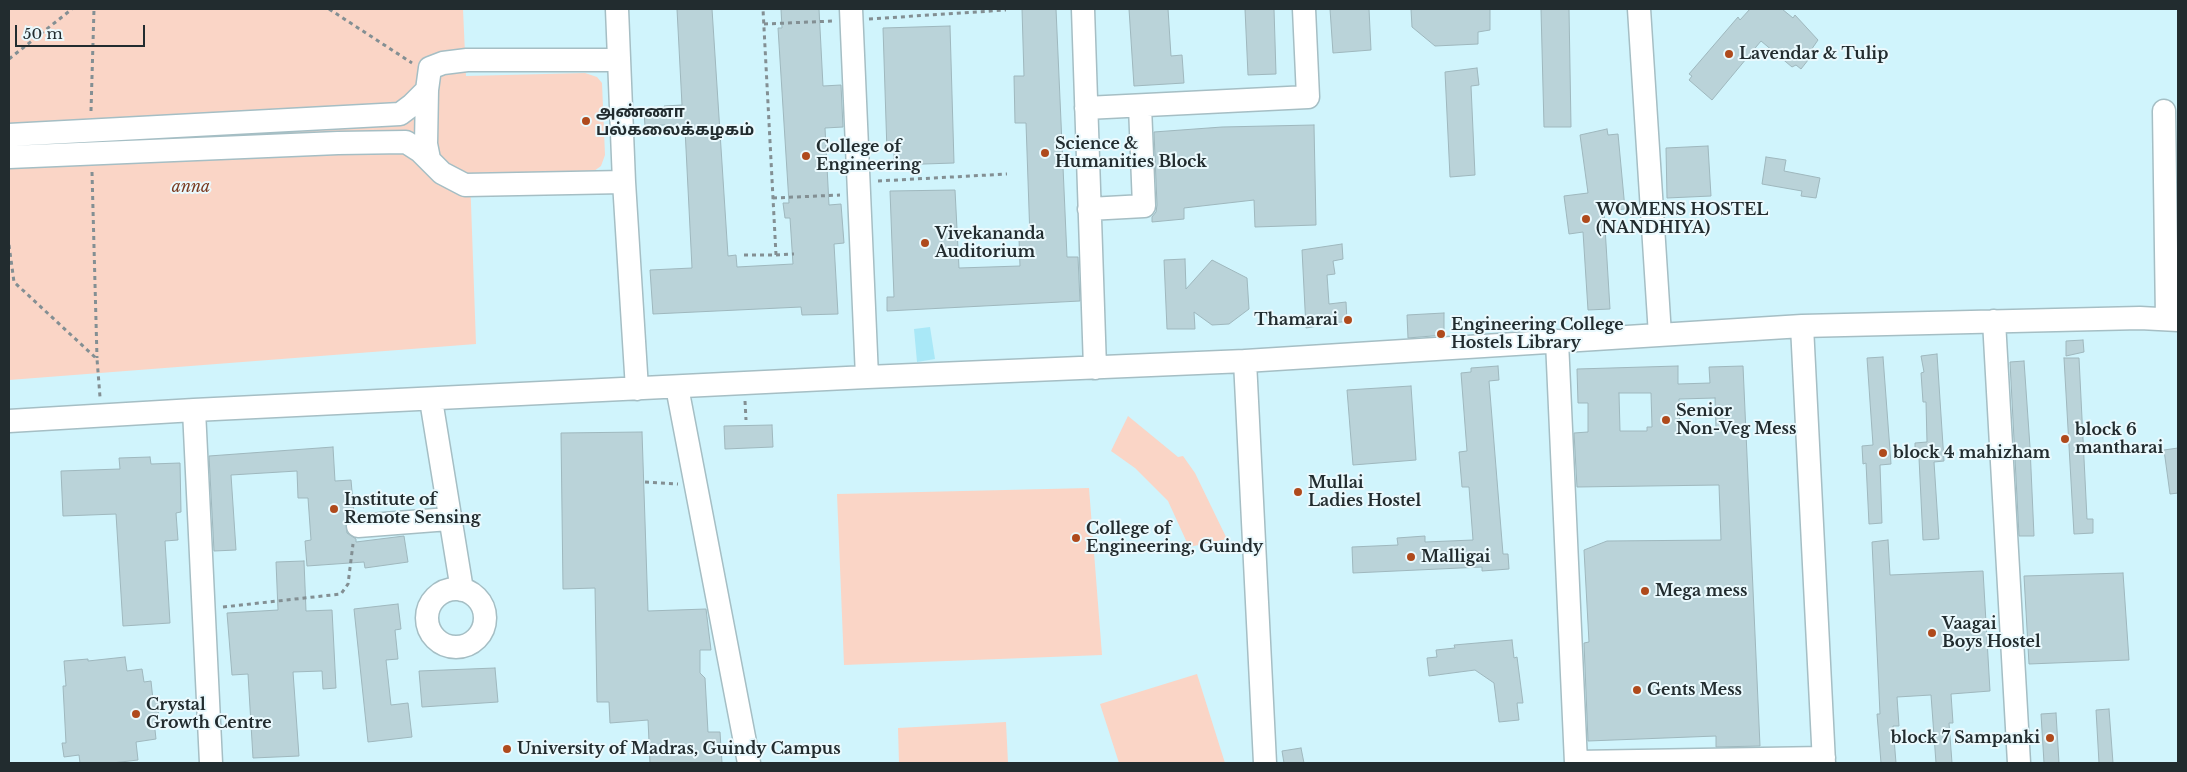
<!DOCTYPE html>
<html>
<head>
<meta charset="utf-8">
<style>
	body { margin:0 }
	#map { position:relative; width:2187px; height:772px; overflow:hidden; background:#eaf9fd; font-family:"Libre Baskerville",serif }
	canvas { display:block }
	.frame { position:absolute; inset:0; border:10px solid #222c2f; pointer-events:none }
	.scale { position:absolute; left:15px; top:25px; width:130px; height:22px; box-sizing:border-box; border:2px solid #222c2f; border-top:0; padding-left:6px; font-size:15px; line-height:18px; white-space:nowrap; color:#222c2f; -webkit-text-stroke:4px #eaf9fd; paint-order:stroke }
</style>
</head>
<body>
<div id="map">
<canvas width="2187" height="772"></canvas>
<div class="frame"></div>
<div class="scale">50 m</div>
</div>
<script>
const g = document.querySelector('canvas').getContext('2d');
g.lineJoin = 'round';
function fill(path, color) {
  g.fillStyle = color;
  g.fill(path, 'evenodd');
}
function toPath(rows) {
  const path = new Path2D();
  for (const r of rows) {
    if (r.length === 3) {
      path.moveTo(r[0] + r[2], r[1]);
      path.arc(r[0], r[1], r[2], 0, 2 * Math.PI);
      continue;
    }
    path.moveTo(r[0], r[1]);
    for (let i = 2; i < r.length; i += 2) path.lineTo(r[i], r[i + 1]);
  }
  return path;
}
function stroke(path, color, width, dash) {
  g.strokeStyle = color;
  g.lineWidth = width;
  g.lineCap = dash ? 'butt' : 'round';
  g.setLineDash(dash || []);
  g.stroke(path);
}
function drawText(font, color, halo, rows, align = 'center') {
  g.font = font + ' "Libre Baskerville","Noto Sans Tamil",serif';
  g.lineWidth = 4;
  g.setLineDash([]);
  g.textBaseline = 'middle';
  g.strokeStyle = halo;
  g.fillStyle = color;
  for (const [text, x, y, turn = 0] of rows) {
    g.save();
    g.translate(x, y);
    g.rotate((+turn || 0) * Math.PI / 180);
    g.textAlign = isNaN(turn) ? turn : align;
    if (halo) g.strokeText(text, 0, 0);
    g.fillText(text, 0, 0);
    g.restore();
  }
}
fill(toPath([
	[9,9,2178,9,2178,763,9,763]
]), '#d0f4fc');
fill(toPath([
	[9,9,463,9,466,76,585,73,597,77,602,83,605,155,601,166,594,171,470,176,476,344,9,380],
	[1128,416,1178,457,1183,456,1195,473,1227,539,1189,547,1168,501,1135,468,1111,451],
	[1089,488,1102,655,844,665,837,494],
	[1197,674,1225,763,1119,763,1100,704],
	[1006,722,1008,763,899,763,898,728]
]), '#fad5c6');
fill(toPath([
	[930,327,935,359,917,362,914,329]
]), '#a9e8f7');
const building = toPath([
	[677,9,712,9,728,256,736,255,737,267,793,264,790,218,785,218,783,203,789,203,778,28,782,28,781,9,819,9,823,86,841,85,843,127,825,128,829,205,841,204,844,243,834,244,838,314,802,315,801,307,653,314,650,270,692,268,685,129,665,130,665,125,645,126,644,111,664,110,664,106,682,105,677,9],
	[1022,9,1056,9,1067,257,1078,257,1080,301,887,311,887,297,894,297,890,191,955,190,959,268,1020,266,1019,239,1030,238,1026,123,1015,123,1014,76,1024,76,1022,9],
	[1129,9,1168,9,1171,56,1182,55,1184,83,1134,86,1129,9],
	[1245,9,1274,9,1276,74,1248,75,1245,9],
	[1330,9,1369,9,1371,50,1333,53,1330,9],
	[1411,9,1490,9,1490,30,1478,32,1478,44,1435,46,1412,27,1411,9],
	[1541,9,1569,9,1571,127,1544,127,1541,9],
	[1750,9,1782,9,1793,18,1795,15,1818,40,1809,53,1812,55,1801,69,1796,65,1792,67,1761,41,1712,100,1689,80,1692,76,1689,74,1738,17,1740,20,1750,9],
	[950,26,954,163,894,165,894,152,887,152,883,28,950,26],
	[1477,68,1479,85,1471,86,1475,175,1450,177,1445,72,1477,68],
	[1314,125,1316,225,1255,227,1254,200,1184,208,1184,219,1152,222,1152,217,1156,212,1157,205,1154,132,1222,127,1314,125],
	[1607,129,1608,135,1618,134,1625,209,1604,211,1610,309,1588,310,1583,232,1569,234,1564,196,1588,193,1580,135,1607,129],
	[1708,146,1711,196,1667,198,1666,148,1708,146],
	[1766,157,1786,160,1784,171,1820,178,1816,198,1801,196,1802,191,1762,184,1766,157],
	[1342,244,1343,259,1333,261,1335,274,1327,275,1329,304,1346,302,1347,321,1306,328,1302,250,1342,244],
	[1185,259,1186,289,1212,260,1247,278,1249,309,1229,324,1212,325,1194,312,1195,329,1167,329,1164,260,1185,259],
	[1444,313,1444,335,1408,338,1407,315,1444,313],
	[2083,340,2084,352,2066,356,2066,341,2083,340],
	[1937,354,1944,461,1934,462,1939,539,1923,540,1919,458,1915,458,1915,443,1927,442,1926,402,1923,402,1921,373,1924,372,1921,356,1937,354],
	[1883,357,1891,464,1880,465,1882,523,1869,524,1866,463,1863,464,1862,446,1873,445,1867,358,1883,357],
	[2064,358,2079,358,2087,519,2093,519,2093,533,2074,534,2064,358],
	[2024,361,2030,447,2034,536,2019,536,2010,362,2024,361],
	[1498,366,1499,380,1489,381,1503,554,1508,554,1509,569,1482,571,1482,567,1353,573,1352,547,1398,545,1397,538,1425,536,1425,542,1473,540,1469,487,1462,487,1459,452,1467,451,1461,373,1471,372,1471,368,1498,366],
	[1678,366,1678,384,1710,383,1709,367,1743,366,1760,746,1716,747,1716,736,1588,741,1584,643,1589,642,1584,550,1607,541,1721,540,1719,485,1577,487,1574,433,1588,432,1588,403,1578,403,1577,369,1678,366],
	[1619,393,1651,393,1652,427,1647,427,1647,431,1620,431,1619,393],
	[1715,398,1716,429,1680,431,1679,399,1715,398],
	[1411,386,1416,460,1353,465,1347,390,1411,386],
	[772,425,773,447,725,449,724,426,772,425],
	[642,432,648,611,706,609,711,650,700,650,700,673,705,678,708,732,720,732,722,763,650,763,648,720,610,723,609,702,597,702,595,588,563,589,561,433,642,432],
	[333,447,335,481,351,480,354,514,346,521,347,533,356,539,356,542,404,536,408,562,365,568,364,562,307,566,305,541,311,540,308,498,298,498,297,471,231,475,236,550,214,551,209,456,333,447],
	[2178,448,2178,493,2170,494,2164,450,2178,448],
	[150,457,151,464,180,463,181,512,176,513,178,540,165,541,170,623,123,626,116,514,63,516,61,471,120,469,119,458,150,457],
	[1888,540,1890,575,1983,571,1990,691,1951,694,1953,723,1949,723,1952,763,1936,763,1931,695,1897,697,1899,726,1893,726,1896,763,1881,763,1877,714,1880,714,1872,542,1888,540],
	[304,561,306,611,332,610,336,688,323,689,322,671,293,672,299,756,253,758,248,674,232,675,227,613,278,610,276,562,304,561],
	[2123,573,2129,660,2029,664,2024,576,2123,573],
	[398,604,401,629,395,630,398,659,386,660,391,705,408,703,412,737,368,742,354,609,398,604],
	[1512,640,1514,658,1517,657,1523,703,1517,703,1519,720,1499,722,1494,683,1475,670,1429,676,1427,658,1437,657,1436,650,1455,648,1454,645,1512,640],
	[125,657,127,671,142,669,144,682,151,681,153,700,157,699,159,720,154,721,156,739,136,742,138,760,112,763,80,763,79,755,64,757,62,743,66,743,63,686,66,686,64,661,88,659,88,661,125,657],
	[495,668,498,702,422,707,419,671,495,668],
	[2109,709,2113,763,2099,763,2096,710,2109,709],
	[2056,713,2059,763,2044,763,2041,714,2056,713],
	[1301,748,1304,763,1284,763,1282,751,1301,748]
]);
fill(building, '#bad3d9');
stroke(building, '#9fb8be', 1);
const minor = toPath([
	[617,9,624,182,637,389],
	[851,9,867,377],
	[1083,9,1095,368],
	[1639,9,1660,335],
	[427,90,426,144,429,159],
	[1086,108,1308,97,1304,9],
	[2164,111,2167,319],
	[9,135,400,114,412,105,427,90,430,68,443,63,467,60,619,60],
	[9,157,338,143,406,142,420,151,442,173,465,185,624,182],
	[1089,209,1144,206,1140,106],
	[1994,321,2019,763],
	[1802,326,1824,763],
	[1557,341,1576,763],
	[1245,361,1265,763],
	[677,387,749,763],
	[431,400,462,590],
	[194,410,211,763],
	[9,421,194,410,867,377,1245,361,1802,326,2140,318,2178,320],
	[358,526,449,519],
	[456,618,29],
	[1576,762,1824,758]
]);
stroke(minor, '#a5bec4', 25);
stroke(toPath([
	[329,9,412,63],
	[869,19,1006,10],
	[764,24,833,21],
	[9,59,72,9],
	[91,111,94,9],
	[92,172,97,358],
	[878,181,1007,174],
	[773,198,840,195],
	[9,245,14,282,97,359,100,397],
	[744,255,776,255,763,9],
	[776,255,794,254],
	[745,401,746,420],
	[645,482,678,484],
	[223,607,341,594,348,584,353,544]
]), '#838f93', 3, [4, 4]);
stroke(minor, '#fff', 22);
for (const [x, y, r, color] of [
	[1729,54,5,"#af4a1c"],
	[586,121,5,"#af4a1c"],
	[1045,153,5,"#af4a1c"],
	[806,156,5,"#af4a1c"],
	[1586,219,5,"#af4a1c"],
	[925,243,5,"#af4a1c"],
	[1348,320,5,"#af4a1c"],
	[1441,334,5,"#af4a1c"],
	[1666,420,5,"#af4a1c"],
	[2065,439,5,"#af4a1c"],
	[1883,453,5,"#af4a1c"],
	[1298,492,5,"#af4a1c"],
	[334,509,5,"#af4a1c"],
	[1076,538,5,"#af4a1c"],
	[1411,557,5,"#af4a1c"],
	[1645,591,5,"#af4a1c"],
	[1932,633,5,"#af4a1c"],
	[1637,690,5,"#af4a1c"],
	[136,714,5,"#af4a1c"],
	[2050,738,5,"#af4a1c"],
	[507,749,5,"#af4a1c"]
]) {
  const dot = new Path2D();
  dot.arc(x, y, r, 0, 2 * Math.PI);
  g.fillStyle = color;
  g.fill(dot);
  stroke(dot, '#eaf9fd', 2);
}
drawText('bold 16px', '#222c2f', '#eaf9fd', [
	["Lavendar & Tulip",1739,54],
	["அண்ணா",596,112],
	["பல்கலைக்கழகம்",596,130],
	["Science &",1055,144],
	["Humanities Block",1055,162],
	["College of",816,147],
	["Engineering",816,165],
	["WOMENS HOSTEL",1596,210],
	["(NANDHIYA)",1596,228],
	["Vivekananda",935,234],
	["Auditorium",935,252],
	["Thamarai",1338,320,"right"],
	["Engineering College",1451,325],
	["Hostels Library",1451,343],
	["Senior",1676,411],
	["Non-Veg Mess",1676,429],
	["block 6",2075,430],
	["mantharai",2075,448],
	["block 4 mahizham",1893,453],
	["Mullai",1308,483],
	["Ladies Hostel",1308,501],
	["Institute of",344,500],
	["Remote Sensing",344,518],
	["College of",1086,529],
	["Engineering, Guindy",1086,547],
	["Malligai",1421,557],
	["Mega mess",1655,591],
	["Vaagai",1942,624],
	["Boys Hostel",1942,642],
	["Gents Mess",1647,690],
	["Crystal",146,705],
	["Growth Centre",146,723],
	["block 7 Sampanki",2040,738,"right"],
	["University of Madras, Guindy Campus",517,749]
], 'left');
drawText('italic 16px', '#7b3c22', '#eaf9fd', [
	["anna",191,187]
]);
</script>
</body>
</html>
